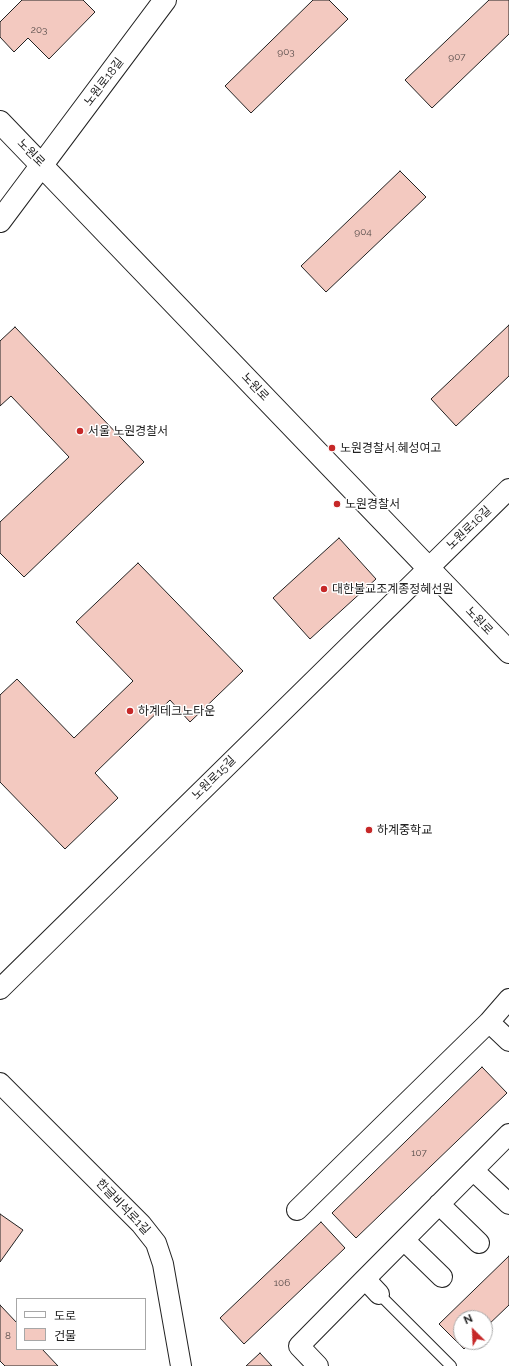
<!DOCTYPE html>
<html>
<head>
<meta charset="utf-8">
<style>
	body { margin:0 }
	#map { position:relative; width:509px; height:1366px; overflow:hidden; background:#fff; font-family:Raleway,"Noto Sans KR",sans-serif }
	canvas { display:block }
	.legend { position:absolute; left:16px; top:1298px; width:130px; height:52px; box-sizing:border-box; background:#fff; border:1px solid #a7a7a7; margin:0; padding:5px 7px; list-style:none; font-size:12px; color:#222 }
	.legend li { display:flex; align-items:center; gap:8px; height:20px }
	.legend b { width:20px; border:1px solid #a7a7a7 }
	.north { position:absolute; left:453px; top:1310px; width:40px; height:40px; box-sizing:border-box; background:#fff; border:1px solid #a7a7a7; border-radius:50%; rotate:336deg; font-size:11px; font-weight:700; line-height:16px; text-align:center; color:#222 }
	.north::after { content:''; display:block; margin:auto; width:14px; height:18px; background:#c62828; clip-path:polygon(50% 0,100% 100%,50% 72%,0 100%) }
</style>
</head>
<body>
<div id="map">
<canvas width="509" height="1366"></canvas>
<ul class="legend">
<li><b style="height:5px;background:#fff"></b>도로</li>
<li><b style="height:11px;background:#f3c9c0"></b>건물</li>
</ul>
<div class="north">N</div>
</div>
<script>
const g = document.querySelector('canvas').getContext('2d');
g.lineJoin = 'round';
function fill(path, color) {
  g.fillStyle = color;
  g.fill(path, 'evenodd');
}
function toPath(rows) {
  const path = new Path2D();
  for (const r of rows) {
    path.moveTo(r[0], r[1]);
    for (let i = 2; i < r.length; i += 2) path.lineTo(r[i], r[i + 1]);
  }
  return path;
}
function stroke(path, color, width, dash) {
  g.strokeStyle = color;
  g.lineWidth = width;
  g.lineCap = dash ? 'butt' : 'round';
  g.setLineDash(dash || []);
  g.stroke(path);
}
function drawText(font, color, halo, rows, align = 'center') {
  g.font = font + ' Raleway,"Noto Sans KR",sans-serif';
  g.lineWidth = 3;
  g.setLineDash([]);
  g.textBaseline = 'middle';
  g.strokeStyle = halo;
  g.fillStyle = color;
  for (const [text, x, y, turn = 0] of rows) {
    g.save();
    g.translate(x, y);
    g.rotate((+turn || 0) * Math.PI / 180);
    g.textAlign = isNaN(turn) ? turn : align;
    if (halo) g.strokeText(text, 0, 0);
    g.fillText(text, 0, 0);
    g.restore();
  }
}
const building = toPath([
	[22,0,83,0,95,12,49,59,28,38,14,52,0,37,0,22,22,0],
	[313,0,329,0,348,19,251,113,225,86,313,0],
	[489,0,509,0,509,34,432,108,405,80,489,0],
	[400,171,426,197,326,292,301,266,400,171],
	[509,325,509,376,456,426,431,399,509,325],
	[15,327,144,462,24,577,0,553,0,522,69,457,11,396,0,406,0,341,15,327],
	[339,538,376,579,310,639,273,598,339,538],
	[138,563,243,671,190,722,170,700,95,773,118,798,65,849,0,782,0,695,17,679,74,738,133,681,76,622,138,563],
	[482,1067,507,1093,356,1238,332,1213,482,1067],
	[0,1214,23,1230,0,1262,0,1214],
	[321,1222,345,1248,244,1344,220,1318,321,1222],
	[509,1256,509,1305,485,1328,485,1318,461,1318,461,1342,471,1342,464,1349,439,1324,509,1256],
	[0,1305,17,1323,17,1349,42,1349,58,1366,5,1366,0,1361,0,1305],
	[260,1353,272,1366,246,1366,260,1353]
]);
fill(building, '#f3c9c0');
stroke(building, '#222', 1);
const lane = toPath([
	[379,1294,451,1366]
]);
const street = toPath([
	[0,989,509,489],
	[489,1022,509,999],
	[0,1083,141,1224,156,1243,163,1264,181,1366],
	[473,1170,509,1204],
	[439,1204,479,1243],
	[297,1210,489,1022,509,1041],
	[404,1240,442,1277],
	[365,1279,509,1134],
	[318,1366,299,1346,365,1279,379,1294]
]);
const secondary = toPath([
	[0,122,509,652],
	[0,221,165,0]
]);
stroke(lane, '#222', 12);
stroke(street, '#222', 22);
stroke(secondary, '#222', 24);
stroke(lane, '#fff', 10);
stroke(street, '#fff', 20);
stroke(secondary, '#fff', 22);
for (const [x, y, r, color] of [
	[80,431,4,"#c62828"],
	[332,448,4,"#c62828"],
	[337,504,4,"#c62828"],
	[324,589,4,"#c62828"],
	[130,711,4,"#c62828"],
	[369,830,4,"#c62828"]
]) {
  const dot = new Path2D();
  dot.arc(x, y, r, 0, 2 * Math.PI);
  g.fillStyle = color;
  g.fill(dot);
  stroke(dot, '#fff', 1.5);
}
drawText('10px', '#564c4a', null, [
	["203",39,30],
	["903",286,52],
	["907",457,57],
	["904",363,232],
	["107",419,1153],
	["106",282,1283],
	["8",8,1336]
]);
drawText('12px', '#222', '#fff', [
	["노원로18길",104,82,-53],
	["노원로",31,153,45],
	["노원로",255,387,46],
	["노원로16길",469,528,-44],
	["노원로",479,621,46],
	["노원로15길",214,778,-45],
	["한글비석로1길",123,1207,46]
]);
drawText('12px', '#222', '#fff', [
	["서울 노원경찰서",88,431],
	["노원경찰서.혜성여고",340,448],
	["노원경찰서",345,504],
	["대한불교조계종정혜선원",332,589],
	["하계테크노타운",138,711],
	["하계중학교",377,830]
], 'left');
</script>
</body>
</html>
